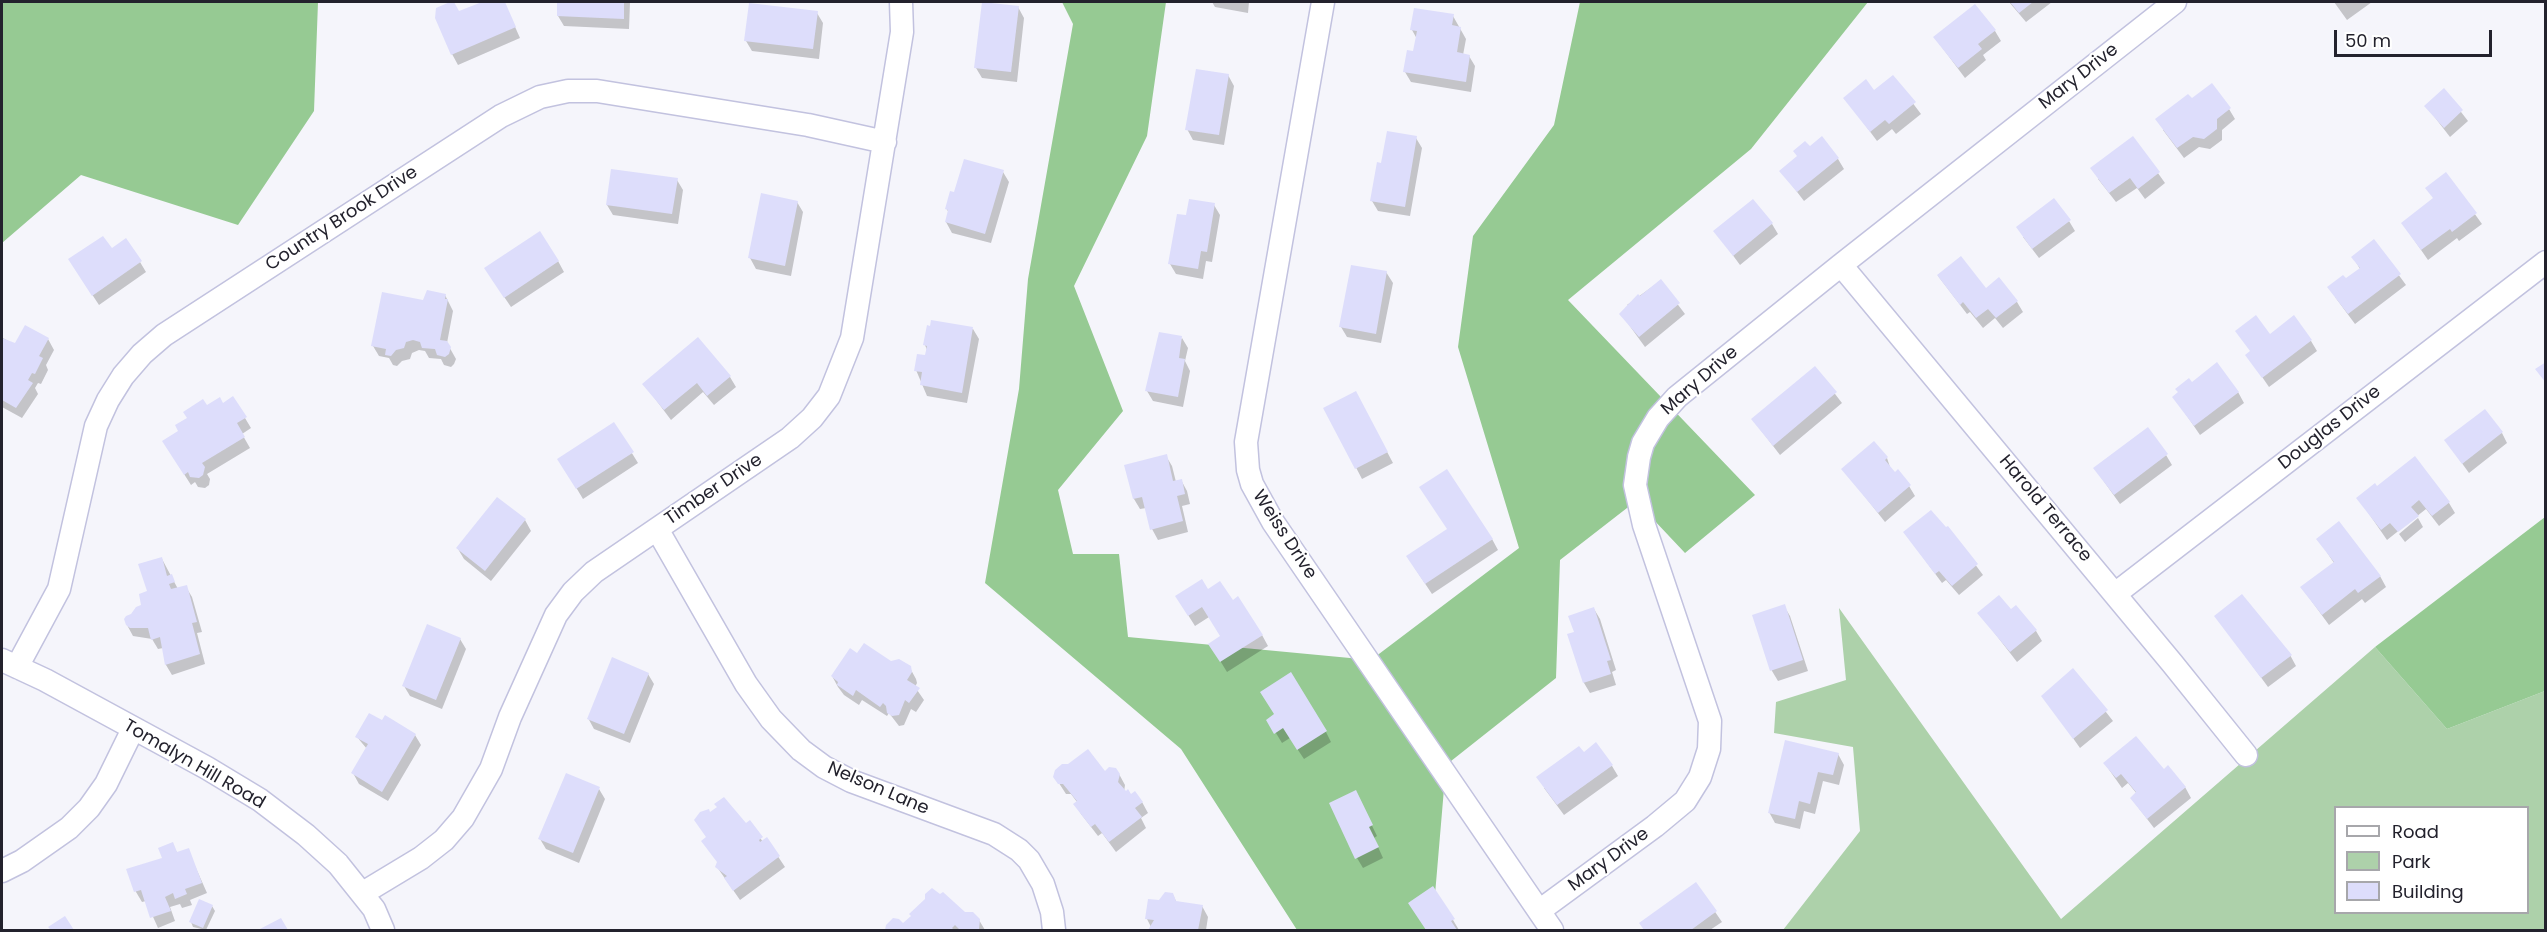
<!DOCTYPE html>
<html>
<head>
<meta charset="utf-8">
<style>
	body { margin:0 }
	#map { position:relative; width:2547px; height:932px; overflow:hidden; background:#f5f5fb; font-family:Poppins,sans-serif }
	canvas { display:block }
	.frame { position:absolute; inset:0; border:3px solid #23222d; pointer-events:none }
	.legend { position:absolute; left:2334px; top:806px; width:195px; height:108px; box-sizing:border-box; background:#fff; border:2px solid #a7a7ab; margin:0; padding:8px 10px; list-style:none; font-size:18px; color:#23222d }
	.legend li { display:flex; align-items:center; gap:12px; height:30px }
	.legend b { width:30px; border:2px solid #a7a7ab }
	.scale { position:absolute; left:2334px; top:30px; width:158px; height:27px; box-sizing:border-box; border:3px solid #23222d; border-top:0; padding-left:8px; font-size:18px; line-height:21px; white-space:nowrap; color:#23222d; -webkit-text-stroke:4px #fff; paint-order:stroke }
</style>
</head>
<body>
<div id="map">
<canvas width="2547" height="932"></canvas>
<div class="frame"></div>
<ul class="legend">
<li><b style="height:8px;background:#fff"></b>Road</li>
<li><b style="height:16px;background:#add1aa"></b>Park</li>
<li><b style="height:16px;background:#ddddfb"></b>Building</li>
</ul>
<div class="scale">50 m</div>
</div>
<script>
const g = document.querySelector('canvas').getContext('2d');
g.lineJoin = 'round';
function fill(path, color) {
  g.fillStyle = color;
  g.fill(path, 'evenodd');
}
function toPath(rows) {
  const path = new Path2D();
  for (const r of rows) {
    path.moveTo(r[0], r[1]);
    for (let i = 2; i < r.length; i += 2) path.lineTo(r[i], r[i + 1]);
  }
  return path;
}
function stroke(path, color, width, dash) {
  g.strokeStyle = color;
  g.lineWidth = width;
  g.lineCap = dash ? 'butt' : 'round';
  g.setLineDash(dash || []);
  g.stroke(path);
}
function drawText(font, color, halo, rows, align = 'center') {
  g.font = font + ' Poppins,sans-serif';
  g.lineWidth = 4.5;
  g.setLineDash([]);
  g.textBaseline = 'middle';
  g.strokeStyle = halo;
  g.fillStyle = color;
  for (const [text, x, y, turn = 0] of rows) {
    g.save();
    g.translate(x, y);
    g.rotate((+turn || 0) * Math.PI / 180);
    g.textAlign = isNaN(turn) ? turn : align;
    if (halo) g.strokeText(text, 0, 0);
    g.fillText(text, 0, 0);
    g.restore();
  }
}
fill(toPath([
	[1839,608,2061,919,2375,647,2447,729,2545,691,2545,930,1783,930,1860,831,1853,747,1774,733,1776,702,1846,680],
	[2336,808,2528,808,2528,912,2336,912]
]), '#add1aa');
fill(toPath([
	[2,2,318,2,314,111,238,225,81,175,2,243],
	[1062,2,1166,2,1147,136,1074,286,1123,411,1058,490,1073,554,1119,554,1128,637,1371,660,1519,548,1458,347,1473,236,1554,125,1580,2,1868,2,1751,149,1568,300,1755,495,1685,553,1636,501,1560,560,1556,678,1446,765,1432,930,1297,930,1181,749,985,583,1019,389,1028,279,1073,24],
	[2545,517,2545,691,2447,729,2375,647]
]), '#96ca93');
fill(toPath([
	[453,2,459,13,486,2,504,2,520,38,458,65,452,54,437,9],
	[559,2,630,2,629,29,564,26,558,16],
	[1212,2,1249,2,1248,13,1215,7],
	[2009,2,2052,2,2026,22],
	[2334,2,2372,2,2347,20],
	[1018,7,1024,18,1017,82,982,78,976,68],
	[817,13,823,23,819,59,752,51,746,41],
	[1453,16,1466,39,1463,55,1469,56,1475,66,1471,92,1411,82,1405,72,1415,53,1417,39,1412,30],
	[1995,31,2001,41,1983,55,1986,60,1965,78,1935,38],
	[1228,75,1234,86,1224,145,1193,140,1187,129],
	[1893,77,1921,114,1896,134,1892,129,1877,141,1845,98,1874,92],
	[2444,90,2468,121,2450,137,2426,106],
	[2191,101,2229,109,2235,119,2222,130,2222,140,2210,149,2199,147,2184,158,2163,130],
	[1416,138,1422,148,1410,216,1378,211,1372,201,1382,164],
	[2133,138,2165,183,2145,199,2137,188,2116,202,2098,179],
	[1810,148,1838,159,1844,169,1804,201,1781,171],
	[1003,172,1009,182,991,243,952,233,946,222,949,213,946,208,955,194],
	[2446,174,2482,224,2459,241,2457,238,2428,260,2403,224,2434,200],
	[677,180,683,190,678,224,613,215,607,205],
	[797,202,803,212,791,276,756,269,750,258],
	[1214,205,1220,215,1212,262,1206,261,1203,279,1176,274,1170,264,1187,217],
	[2069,221,2075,231,2039,258,2023,237],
	[1772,224,1778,234,1740,265,1715,231],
	[2374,241,2406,285,2355,324,2335,297,2346,280,2360,269,2353,257],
	[111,250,140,262,146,272,99,305,76,270],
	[558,261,564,272,511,307,492,279],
	[1386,272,1393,283,1381,343,1347,337,1341,327],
	[1938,276,2017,302,2023,312,2003,328,1995,318,1983,328,1970,312,1967,314],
	[1660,281,1685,314,1645,347,1621,314,1629,307,1627,305],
	[445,295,453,311,447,343,456,359,454,364,451,367,444,365,441,359,429,358,425,351,419,350,412,353,410,359,402,361,397,366,393,365,389,358,379,356,373,346,424,302],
	[973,329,979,339,967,403,927,396,916,370,926,357,927,350,925,345],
	[2270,336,2311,341,2317,351,2269,387,2247,355],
	[3,338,16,345,48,339,54,350,46,365,48,370,41,384,38,383,35,388,38,394,22,418,2,407],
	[1182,338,1188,348,1185,361,1190,371,1183,407,1153,401,1147,391],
	[1815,368,1842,403,1780,455,1753,420],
	[730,377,736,387,714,405,703,392,671,420,644,384],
	[2191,384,2238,392,2244,403,2200,435,2174,397],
	[233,398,251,428,242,434,250,448,207,474,210,479,209,485,205,488,198,487,195,482,191,485,170,452,180,432,206,407,223,405],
	[1361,403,1393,463,1362,479,1325,408],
	[614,424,638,463,583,499,565,469],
	[2502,433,2507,443,2469,473,2446,441],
	[2166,455,2172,465,2120,504,2095,469],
	[1166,456,1172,466,1176,482,1181,480,1187,491,1190,504,1182,506,1188,532,1158,540,1152,529,1146,508,1140,509,1134,499,1126,466],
	[1887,458,1891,470,1909,486,1915,496,1885,522,1843,469],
	[2377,488,2449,503,2455,513,2439,526,2426,509,2387,540,2358,498],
	[498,499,525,520,531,531,491,581,464,559,458,549],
	[2418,518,2423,527,2405,542,2399,534],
	[1948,528,1983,575,1959,595,1946,580,1942,583,1905,533],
	[1492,539,1498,550,1432,594,1414,567],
	[2318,539,2380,576,2386,587,2365,603,2362,599,2329,625,2302,588,2334,563],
	[162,559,178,589,186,587,192,597,202,632,197,633,205,664,172,675,166,665,163,648,158,649,152,639,133,636,127,625,143,606],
	[1207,591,1232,602,1262,635,1268,646,1227,672,1216,654,1221,636,1209,617,1195,626,1183,607],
	[1784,606,1790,616,1808,671,1778,681,1772,671,1754,616],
	[1594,609,1600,619,1616,670,1612,672,1616,685,1590,693,1584,683,1569,635,1576,633],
	[2011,611,2036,631,2042,641,2017,662,1979,613],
	[2216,616,2290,655,2296,666,2268,687],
	[460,639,466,649,442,709,410,696,404,686],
	[858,655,910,668,916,679,917,683,915,687,924,700,916,712,911,709,904,725,899,726,889,713,887,716,862,700,859,705,844,695,838,687,832,676],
	[2073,670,2113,721,2080,748,2043,696],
	[648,674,654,684,630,743,594,729,588,718],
	[1268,720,1326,732,1331,742,1304,759,1290,738,1282,743],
	[415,735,421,745,388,801,359,784,353,773,367,749,357,737],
	[1583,754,1612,766,1618,776,1564,815,1544,788],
	[1838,754,1844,765,1839,785,1823,781,1815,814,1804,811,1800,829,1775,823,1769,812],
	[2105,764,2163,771,2185,787,2191,798,2154,828,2131,798,2137,794,2128,783,2122,788],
	[1105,773,1119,774,1125,785,1124,792,1142,802,1148,813,1141,818,1146,828,1116,852,1102,833,1098,836,1081,814,1075,804,1077,802,1071,794,1066,794,1055,777],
	[599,789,605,799,579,863,546,849,540,839],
	[1361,803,1377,836,1374,838,1383,858,1363,868,1357,858],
	[710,814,746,825,749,822,763,842,767,840,785,867,740,900,717,867,718,864,707,838],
	[172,844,178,854,188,850,207,893,190,900,192,905,182,908,180,904,170,907,175,921,158,928,146,901,142,902,136,892,128,870,164,859],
	[1696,884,1722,922,1710,930,1645,930,1641,924],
	[1173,895,1177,903,1202,906,1208,917,1206,930,1149,930,1151,927,1147,919],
	[212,906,215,911,206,930,193,927,191,922],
	[964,913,979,920,985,930,887,930,887,926,903,925],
	[1416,913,1453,920,1459,930,1428,930]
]), '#0003');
fill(toPath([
	[450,2,454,2,459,11,482,2,505,2,516,27,451,55,435,18,436,8],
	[557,2,624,2,624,19,557,16],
	[982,2,1019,6,1011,72,974,68],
	[2010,2,2033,2,2019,13],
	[749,3,818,11,813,49,744,41],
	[1975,4,1996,30,1978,44,1982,49,1958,68,1933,37],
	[1414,8,1454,14,1452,25,1461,27,1457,52,1470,55,1466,82,1403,72,1407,50,1413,51,1417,31,1410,30],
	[1196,69,1229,74,1219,135,1185,130],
	[1893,75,1916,102,1889,124,1885,120,1870,132,1843,98,1866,79,1874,90],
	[2212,83,2231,108,2217,119,2217,129,2204,139,2193,137,2177,148,2155,119,2188,94,2192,98],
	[2444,88,2463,110,2444,128,2424,106],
	[1387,131,1417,136,1405,207,1370,201,1377,162,1381,163],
	[1822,136,1839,158,1797,192,1779,171,1797,156,1793,151,1805,141,1810,146],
	[2133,136,2160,172,2138,189,2130,178,2109,193,2090,168],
	[964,159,1004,170,985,234,945,222,948,210,945,209,950,191,954,192],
	[611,169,678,178,672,214,606,205],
	[2446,172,2477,213,2452,232,2450,229,2421,250,2401,223,2433,198,2425,188],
	[761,193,798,201,785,266,748,258],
	[2054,198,2071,220,2032,249,2016,227],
	[1189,199,1215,203,1207,252,1201,251,1198,269,1168,264,1177,214,1186,215],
	[1753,199,1773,223,1733,256,1713,231],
	[540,231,559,261,504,298,484,268],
	[103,236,112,248,126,238,142,261,92,296,68,259],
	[2374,239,2401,274,2348,314,2327,287,2343,275,2346,278,2360,268,2351,257],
	[1961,256,1986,288,1999,277,2018,301,1996,318,1988,309,1976,318,1963,302,1960,305,1937,275],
	[1351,265,1387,271,1376,334,1339,327],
	[1661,279,1680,303,1639,337,1619,314,1638,294,1640,296],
	[427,290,446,294,445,299,448,299,440,340,447,341,451,347,449,354,445,357,437,355,435,349,422,348,420,342,413,340,406,342,404,348,396,350,391,356,385,355,386,349,371,346,382,292,423,300],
	[2256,315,2270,334,2294,315,2312,340,2262,378,2245,355,2250,351,2235,331],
	[931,320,973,327,962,393,920,385,922,372,914,371,917,354,925,355,927,346,923,345,927,325,930,326],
	[25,325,49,338,39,356,43,358,35,374,32,373,28,380,33,383,16,408,2,400,2,338,15,343],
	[1159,332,1182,336,1179,358,1185,359,1178,397,1145,391],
	[698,337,731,376,707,396,697,383,664,410,642,384],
	[2217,362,2239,392,2194,426,2172,397,2178,392,2175,389,2189,378,2192,382],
	[2546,362,2546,383,2535,369],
	[1815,366,1837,392,1773,446,1751,419],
	[1356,391,1388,452,1355,469,1323,408],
	[233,396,247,417,237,423,245,437,202,463,205,467,203,475,199,478,190,477,188,472,184,475,162,441,178,431,175,425,187,418,183,412,203,399,207,405,220,397,223,403],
	[2485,409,2503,432,2462,464,2444,440],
	[614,422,634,452,576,489,557,459],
	[2148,427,2168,454,2114,495,2093,468],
	[1874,441,1888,457,1885,460,1895,472,1898,469,1911,485,1878,513,1841,469],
	[1167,454,1173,481,1182,479,1185,494,1177,496,1183,521,1150,530,1142,497,1133,499,1124,465],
	[2415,456,2450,502,2432,516,2419,500,2411,507,2419,516,2398,532,2390,523,2381,530,2356,498,2375,483,2377,486],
	[1447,469,1493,539,1425,584,1406,556,1447,529,1419,487],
	[497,497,526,519,485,571,456,548],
	[1931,510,1946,527,1948,526,1978,564,1952,586,1939,571,1935,574,1903,532],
	[2339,521,2381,576,2358,593,2355,589,2322,615,2300,587,2334,562,2316,539],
	[162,557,167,576,172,574,175,582,169,584,171,589,187,585,197,622,192,623,200,654,165,665,160,637,151,640,148,628,130,628,126,625,124,619,126,616,131,614,136,607,141,605,139,594,147,591,138,564],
	[1202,579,1208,589,1220,581,1233,600,1238,596,1263,635,1220,662,1208,644,1220,636,1202,607,1188,616,1175,596],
	[2242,594,2292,655,2261,678,2214,616],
	[1999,595,2011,609,2016,605,2037,630,2010,652,1977,613],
	[1785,604,1803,660,1770,671,1752,615],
	[1594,607,1611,660,1607,661,1611,674,1583,683,1567,634,1574,632,1568,616],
	[427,624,461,638,436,700,402,686],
	[864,643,891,661,899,659,911,666,912,672,907,680,920,688,909,703,905,700,899,715,892,716,887,713,886,706,883,703,880,707,856,690,853,696,837,685,838,682,831,676,850,648,857,653],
	[612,657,649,673,624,734,587,719],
	[2073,668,2108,710,2073,739,2041,696],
	[1291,672,1327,731,1297,750,1283,728,1274,734,1266,720,1274,714,1260,692],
	[369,713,382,720,385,715,416,734,382,792,351,773,368,744,355,737],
	[2136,736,2164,769,2168,765,2186,787,2147,819,2130,798,2136,792,2121,774,2116,778,2103,763],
	[1785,740,1839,753,1833,775,1818,772,1810,804,1799,801,1795,819,1768,813],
	[1596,742,1613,765,1557,805,1536,777,1579,746,1584,752],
	[1088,749,1105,771,1109,767,1116,768,1120,774,1118,782,1126,791,1128,789,1131,794,1135,791,1143,802,1135,808,1142,817,1109,842,1095,824,1091,827,1073,804,1077,801,1063,784,1058,784,1053,777,1055,770,1062,764,1068,764],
	[566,773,600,787,573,853,538,839],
	[1356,790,1373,825,1369,827,1379,847,1355,859,1329,803],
	[724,797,746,823,750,820,763,837,759,840,760,842,767,837,780,856,733,891,724,878,727,876,715,867,717,862,701,841,706,837,694,820,700,812,709,809,710,812,717,807,714,804],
	[173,842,177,852,189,848,202,883,185,889,187,894,175,899,173,893,165,897,171,911,150,918,141,890,134,892,126,869,162,858,158,848],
	[1696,882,1717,911,1691,930,1644,930,1639,923],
	[1433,886,1455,919,1451,921,1457,930,1426,930,1408,903],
	[932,888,940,894,943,892,965,912,973,912,980,919,979,929,960,930,955,925,952,928,954,930,885,930,886,925,893,918,899,919,903,923,911,916,909,914,925,899,925,894],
	[1165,892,1173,893,1176,901,1203,905,1198,930,1148,930,1154,920,1145,919,1148,899,1159,900],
	[199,899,213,905,203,928,189,922],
	[65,916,74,930,51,930,48,927],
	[281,918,288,930,258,930]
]), '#ddddfb');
const street = toPath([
	[1323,2,1246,442,1248,470,1252,484,1273,522,1552,930],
	[1841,265,2172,663,2246,755],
	[657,529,746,684,771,719,801,750,824,767,851,781,994,834,1019,850,1029,860,1043,884,1052,912,1054,930],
	[2115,594,2546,262],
	[2,660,45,680,207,768,260,800,306,835,338,864,374,909,383,930],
	[17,667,59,589,96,426,108,400,123,376,142,354,164,335,501,116,540,97,568,91,597,91,808,125,885,142],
	[2,871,22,861,69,828,89,808,106,784,133,729],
	[363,893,421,858,444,840,463,818,491,769,510,717,556,615,573,592,594,572,790,438,812,418,829,396,852,338,902,32,901,2],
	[1539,911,1655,826,1685,801,1700,777,1709,749,1710,721,1644,525,1635,485,1639,457,1643,443,1658,418,1677,397,1841,265,2175,2]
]);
stroke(street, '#c2c2df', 25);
stroke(street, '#fff', 22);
drawText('18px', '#23222d', '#fff', [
	["Mary Drive",2079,77,-38],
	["Country Brook Drive",342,219,-33],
	["Mary Drive",1700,381,-41],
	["Douglas Drive",2330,428,-38],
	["Timber Drive",714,490,-34],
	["Harold Terrace",2045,509,50],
	["Weiss Drive",1284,535,57],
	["Tomalyn Hill Road",194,765,30],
	["Nelson Lane",878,789,23],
	["Mary Drive",1609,860,-36]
]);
</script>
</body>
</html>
